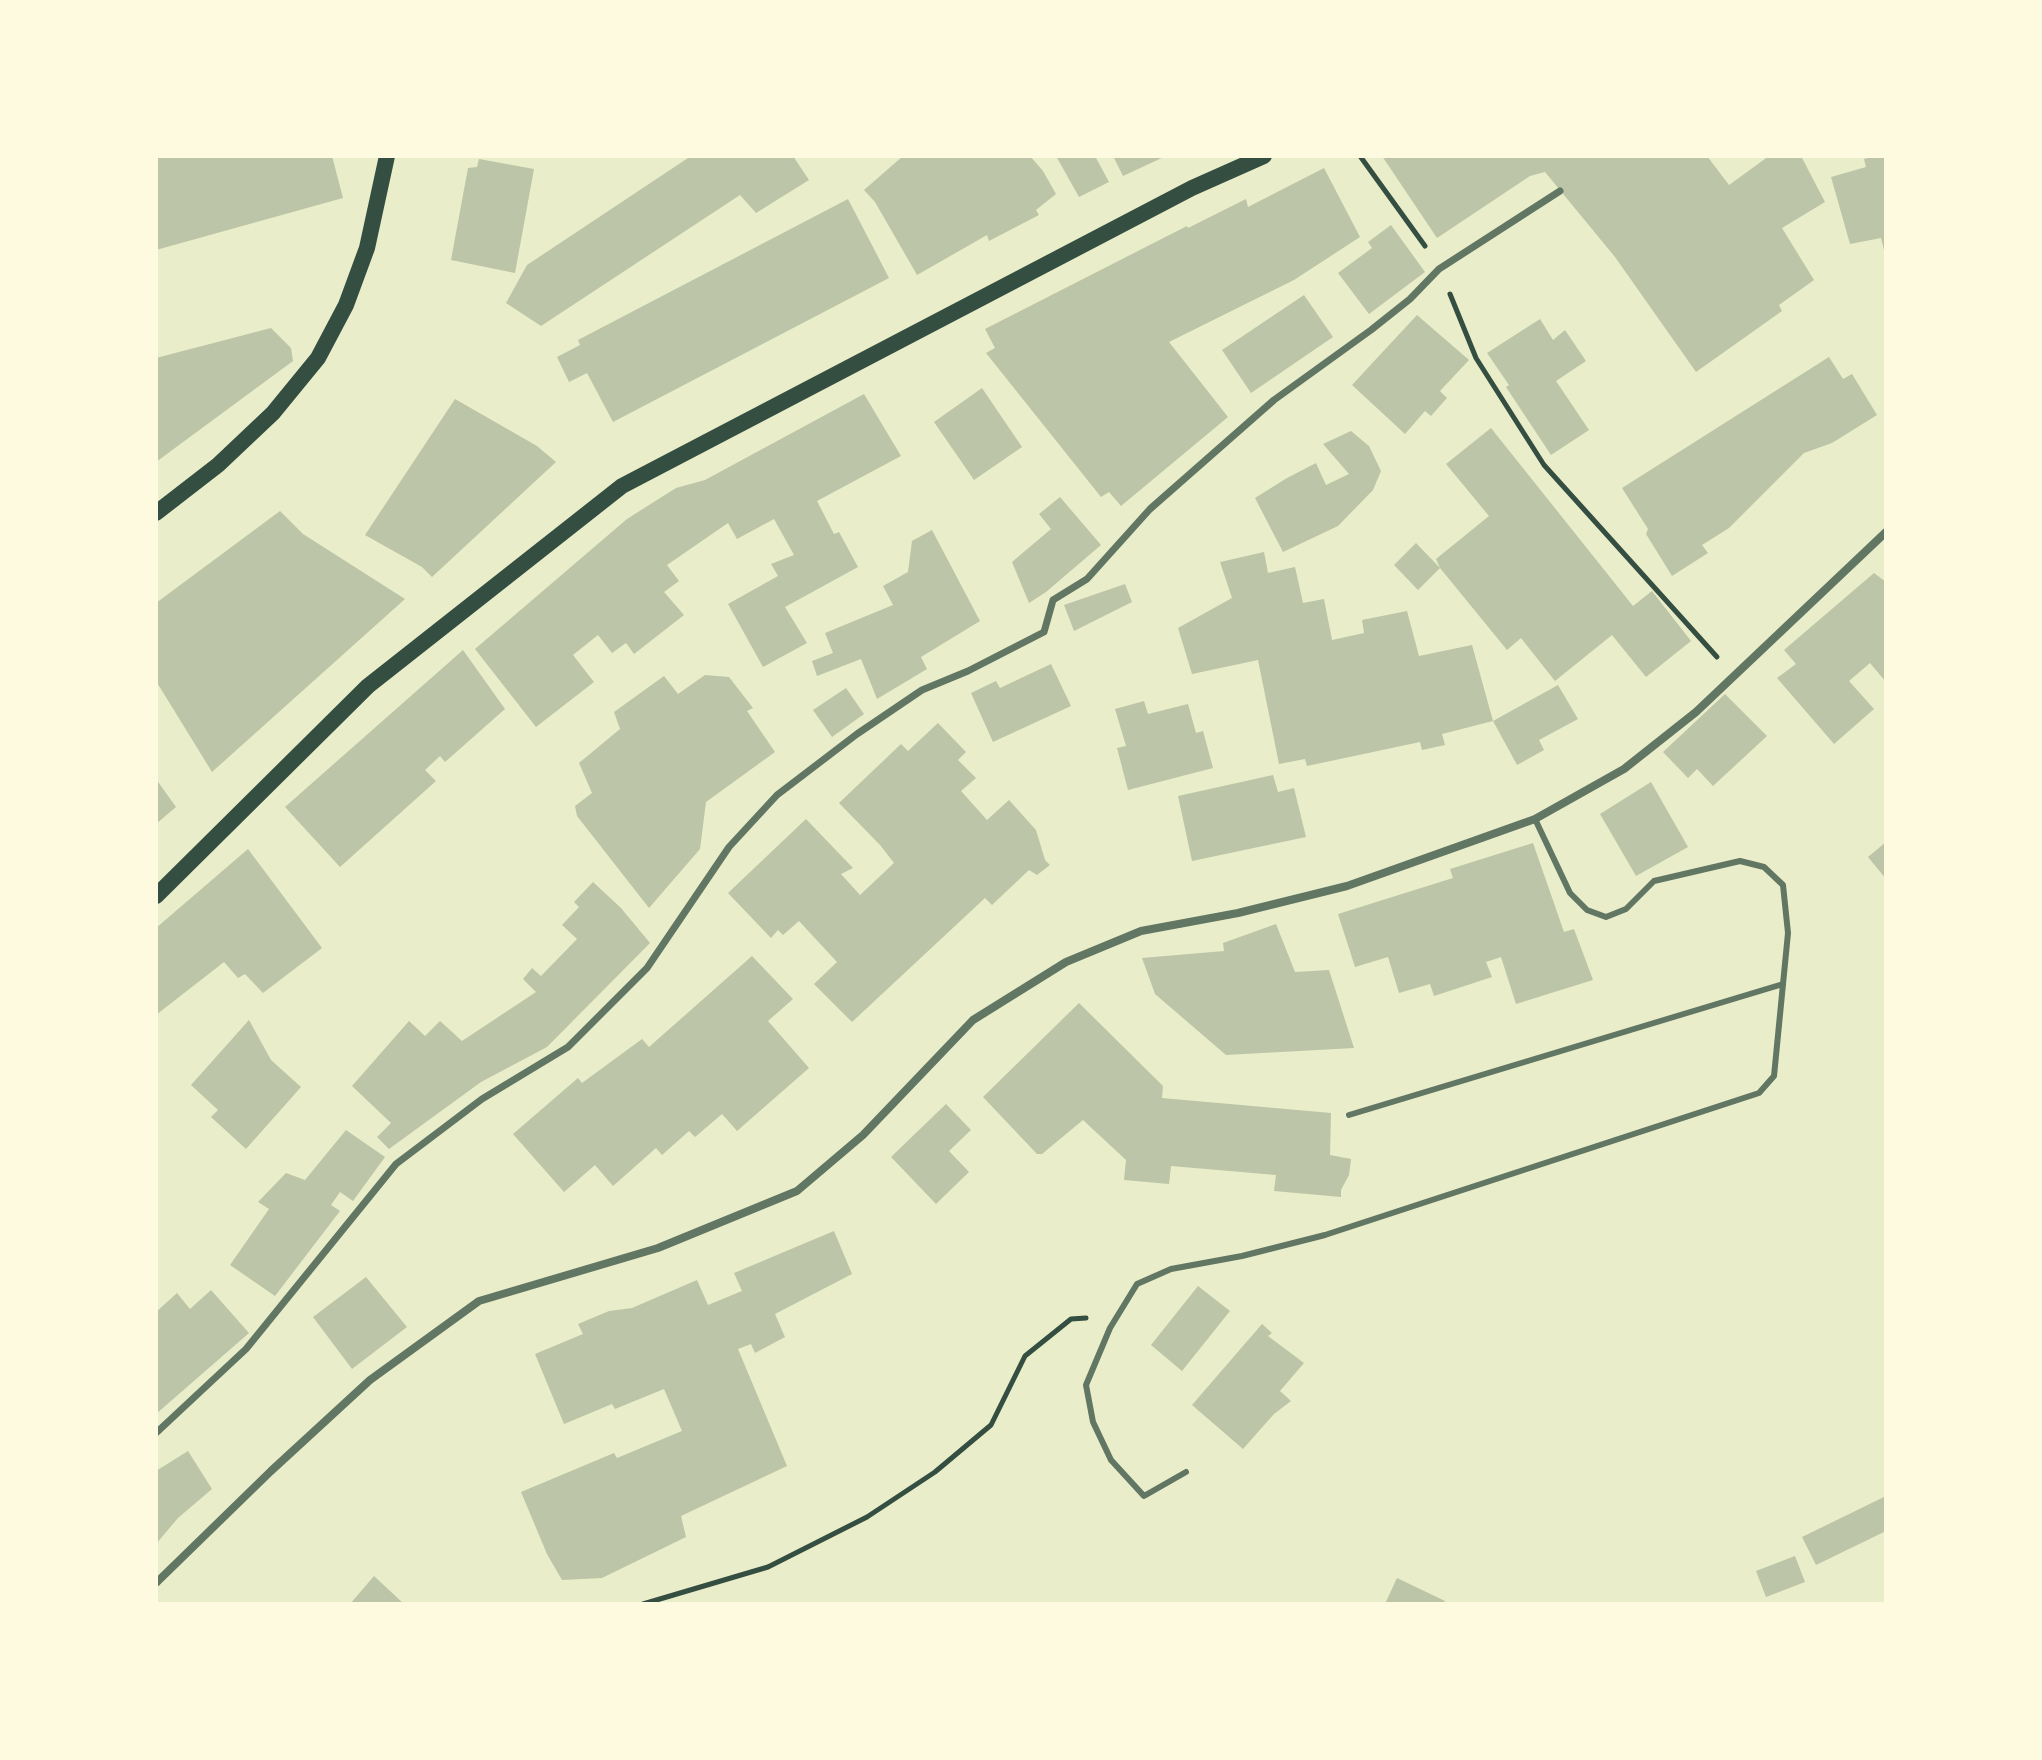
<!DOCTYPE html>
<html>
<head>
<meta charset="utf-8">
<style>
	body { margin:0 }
	#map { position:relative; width:2042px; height:1760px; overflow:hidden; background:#e9edc9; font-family:Raleway,sans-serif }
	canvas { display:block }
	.frame { position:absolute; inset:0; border:158px solid #fefae0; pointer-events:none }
</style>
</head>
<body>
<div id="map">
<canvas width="2042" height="1760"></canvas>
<div class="frame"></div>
</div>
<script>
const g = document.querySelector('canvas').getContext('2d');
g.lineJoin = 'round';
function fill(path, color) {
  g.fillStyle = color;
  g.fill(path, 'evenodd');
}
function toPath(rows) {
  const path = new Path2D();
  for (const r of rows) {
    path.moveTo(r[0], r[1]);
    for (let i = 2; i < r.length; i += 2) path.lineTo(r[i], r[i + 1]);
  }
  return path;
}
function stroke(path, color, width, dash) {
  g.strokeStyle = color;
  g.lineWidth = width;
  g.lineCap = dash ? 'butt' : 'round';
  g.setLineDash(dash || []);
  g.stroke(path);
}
fill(toPath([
	[156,156,332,156,343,198,156,250],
	[691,156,793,156,809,180,756,213,740,195,541,326,506,303,527,265],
	[903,156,1030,156,1043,171,1056,194,1036,210,1039,215,989,241,987,235,917,275,875,202,864,190],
	[1056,156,1095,156,1109,182,1079,197],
	[1113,156,1166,156,1123,176],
	[1382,156,1707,156,1729,185,1769,156,1801,156,1825,202,1782,228,1814,280,1779,305,1782,311,1696,372,1615,257,1545,172,1530,176,1437,238],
	[1875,156,1886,156,1885,254,1881,238,1850,244,1831,177,1866,167,1864,159],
	[479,159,534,169,515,273,451,260,468,168,477,167],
	[1324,168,1360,237,1294,280,1169,342,1228,417,1121,506,1109,492,1101,497,986,353,995,348,985,329,1187,226,1188,228,1246,199,1248,207],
	[848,199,889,278,613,422,587,373,569,382,557,357,580,345,578,340],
	[1391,225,1425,272,1369,314,1338,273,1372,248,1368,242],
	[1304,295,1333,337,1251,393,1222,350],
	[1417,315,1469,360,1440,391,1447,398,1431,416,1425,411,1405,434,1352,385],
	[1540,319,1553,340,1565,330,1586,361,1556,381,1589,430,1551,455,1506,387,1509,385,1487,353],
	[271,328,291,348,293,361,156,462,156,358],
	[1829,357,1843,379,1852,374,1877,415,1832,443,1804,453,1729,528,1702,545,1708,553,1672,576,1646,534,1648,529,1622,488],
	[982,388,1022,447,974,480,934,422],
	[864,394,901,456,817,501,834,534,839,532,858,567,785,607,807,643,763,667,728,604,778,576,771,564,794,555,774,519,737,539,728,523,667,565,679,581,664,592,684,615,634,654,626,643,612,653,598,635,573,655,594,682,536,727,475,649,627,519,676,488,705,480],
	[455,399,537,446,556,462,432,577,422,567,365,535],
	[1491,428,1633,606,1652,591,1691,641,1646,677,1612,635,1555,681,1521,638,1507,650,1440,568,1436,559,1489,516,1446,464],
	[1351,431,1369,446,1381,471,1373,490,1338,526,1283,552,1255,498,1287,478,1316,463,1326,485,1349,474,1323,444],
	[1060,497,1101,545,1046,592,1029,603,1012,562,1051,529,1039,514],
	[280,511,303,534,405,599,212,772,156,681,156,603],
	[932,530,980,621,921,657,927,669,877,699,861,659,817,676,812,661,833,653,825,633,893,605,883,586,908,572,912,541],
	[1416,543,1440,568,1418,590,1394,565],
	[1264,552,1268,573,1295,567,1303,603,1324,599,1332,640,1364,633,1362,620,1407,611,1419,656,1472,645,1493,721,1442,734,1445,745,1422,750,1420,742,1307,766,1305,759,1279,764,1258,660,1192,674,1178,628,1232,598,1220,562],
	[1874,573,1886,582,1886,682,1870,663,1849,681,1874,709,1834,744,1777,678,1796,664,1784,650],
	[1125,584,1132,602,1074,631,1064,605],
	[463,650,505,709,445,762,440,756,425,770,436,781,340,867,285,807],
	[1051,664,1071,706,993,742,971,693,996,681,1000,688],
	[705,675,729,677,753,708,747,711,775,752,706,802,700,849,649,908,577,816,575,806,592,793,579,763,620,729,614,712,664,676,678,694],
	[1558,685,1578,719,1539,740,1544,750,1517,765,1493,721],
	[846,688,864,714,832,737,813,710],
	[1725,694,1767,736,1713,786,1697,769,1688,778,1663,752],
	[1144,701,1148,714,1188,704,1196,733,1203,731,1213,768,1128,790,1117,748,1126,746,1115,709],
	[938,723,966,752,958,760,976,778,961,791,987,820,1009,800,1036,830,1045,860,1050,865,1037,875,1029,870,992,905,985,898,852,1022,814,984,837,962,799,921,783,935,778,930,771,938,728,893,806,819,853,868,841,874,860,895,894,863,880,845,839,803,901,744,908,751],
	[1273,775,1278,792,1294,788,1306,837,1192,861,1178,796],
	[156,779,176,807,156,824],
	[1651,782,1688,847,1636,876,1600,814],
	[1886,842,1886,879,1868,857],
	[1533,843,1564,932,1574,929,1593,980,1516,1004,1501,957,1486,962,1492,977,1434,996,1430,984,1399,993,1388,957,1355,967,1338,914,1453,878,1450,869],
	[248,849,322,948,263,993,245,974,238,978,224,962,156,1015,156,928],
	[593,882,621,908,650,943,547,1047,481,1082,389,1149,377,1137,391,1123,352,1086,409,1021,425,1036,440,1021,462,1041,536,992,523,979,532,968,541,976,577,939,562,925,579,907,574,902],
	[1276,924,1295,972,1329,970,1354,1048,1226,1055,1155,994,1142,958,1224,951,1223,943],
	[752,956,793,999,768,1021,809,1068,737,1131,722,1114,695,1137,689,1131,662,1155,656,1148,613,1186,595,1165,564,1192,513,1134,578,1078,582,1083,642,1039,649,1047],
	[1079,1003,1163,1086,1162,1098,1331,1113,1330,1155,1351,1159,1349,1175,1341,1190,1341,1197,1274,1191,1276,1175,1171,1166,1169,1184,1124,1180,1126,1160,1083,1120,1042,1154,1037,1154,983,1097],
	[249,1020,271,1060,301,1087,246,1149,211,1117,218,1110,191,1085],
	[946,1104,971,1130,949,1151,969,1172,936,1204,891,1157],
	[346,1130,385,1157,353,1201,340,1192,331,1205,340,1211,275,1296,230,1265,269,1209,258,1202,286,1173,305,1180],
	[834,1231,852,1274,775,1314,785,1337,755,1353,751,1344,738,1349,787,1466,681,1516,686,1537,602,1578,562,1580,547,1554,521,1492,614,1453,617,1458,682,1431,664,1389,615,1409,612,1404,564,1424,535,1354,583,1334,578,1324,609,1311,632,1308,697,1280,708,1305,742,1291,734,1273],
	[366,1277,407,1327,352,1369,313,1317],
	[1198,1286,1230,1311,1182,1371,1151,1345],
	[211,1290,249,1333,156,1414,156,1312,177,1293,190,1309],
	[1262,1324,1272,1333,1268,1336,1304,1363,1280,1391,1291,1401,1274,1414,1243,1449,1192,1405],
	[188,1451,212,1489,178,1518,156,1544,156,1471],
	[1886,1496,1886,1531,1816,1565,1802,1537],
	[1795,1556,1805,1582,1766,1597,1756,1571],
	[374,1576,404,1604,350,1604],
	[1397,1578,1445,1601,1443,1604,1385,1604]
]), '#bcc5a7');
stroke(toPath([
	[1360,156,1425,246],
	[1450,294,1476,358,1544,465,1717,657],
	[643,1604,768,1567,867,1517,935,1472,991,1425,1025,1356,1071,1319,1086,1318]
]), '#344e41', 5);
stroke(toPath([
	[1349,1115,1783,984],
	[1186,1472,1144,1496,1111,1460,1093,1422,1086,1385,1110,1328,1137,1284,1171,1269,1242,1256,1325,1235,1759,1093,1774,1076,1788,933,1783,885,1764,867,1740,861,1654,881,1626,909,1606,917,1587,910,1570,893,1535,819]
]), '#617663', 6);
stroke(toPath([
	[156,1433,246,1349,396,1164,482,1099,568,1047,647,968,729,847,777,795,857,734,922,690,968,671,1044,632,1053,600,1087,579,1150,509,1274,400,1371,330,1410,299,1439,269,1560,191]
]), '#617663', 7);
stroke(toPath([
	[156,1583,271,1471,370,1380,479,1301,658,1248,797,1191,863,1135,973,1020,1066,962,1141,931,1238,913,1347,886,1535,819,1624,769,1696,712,1886,532]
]), '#617663', 8);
stroke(toPath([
	[156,513,218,465,273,413,318,358,346,305,367,248,387,156],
	[156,896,368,686,622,486,1192,188,1264,156]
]), '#344e41', 16);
</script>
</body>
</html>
